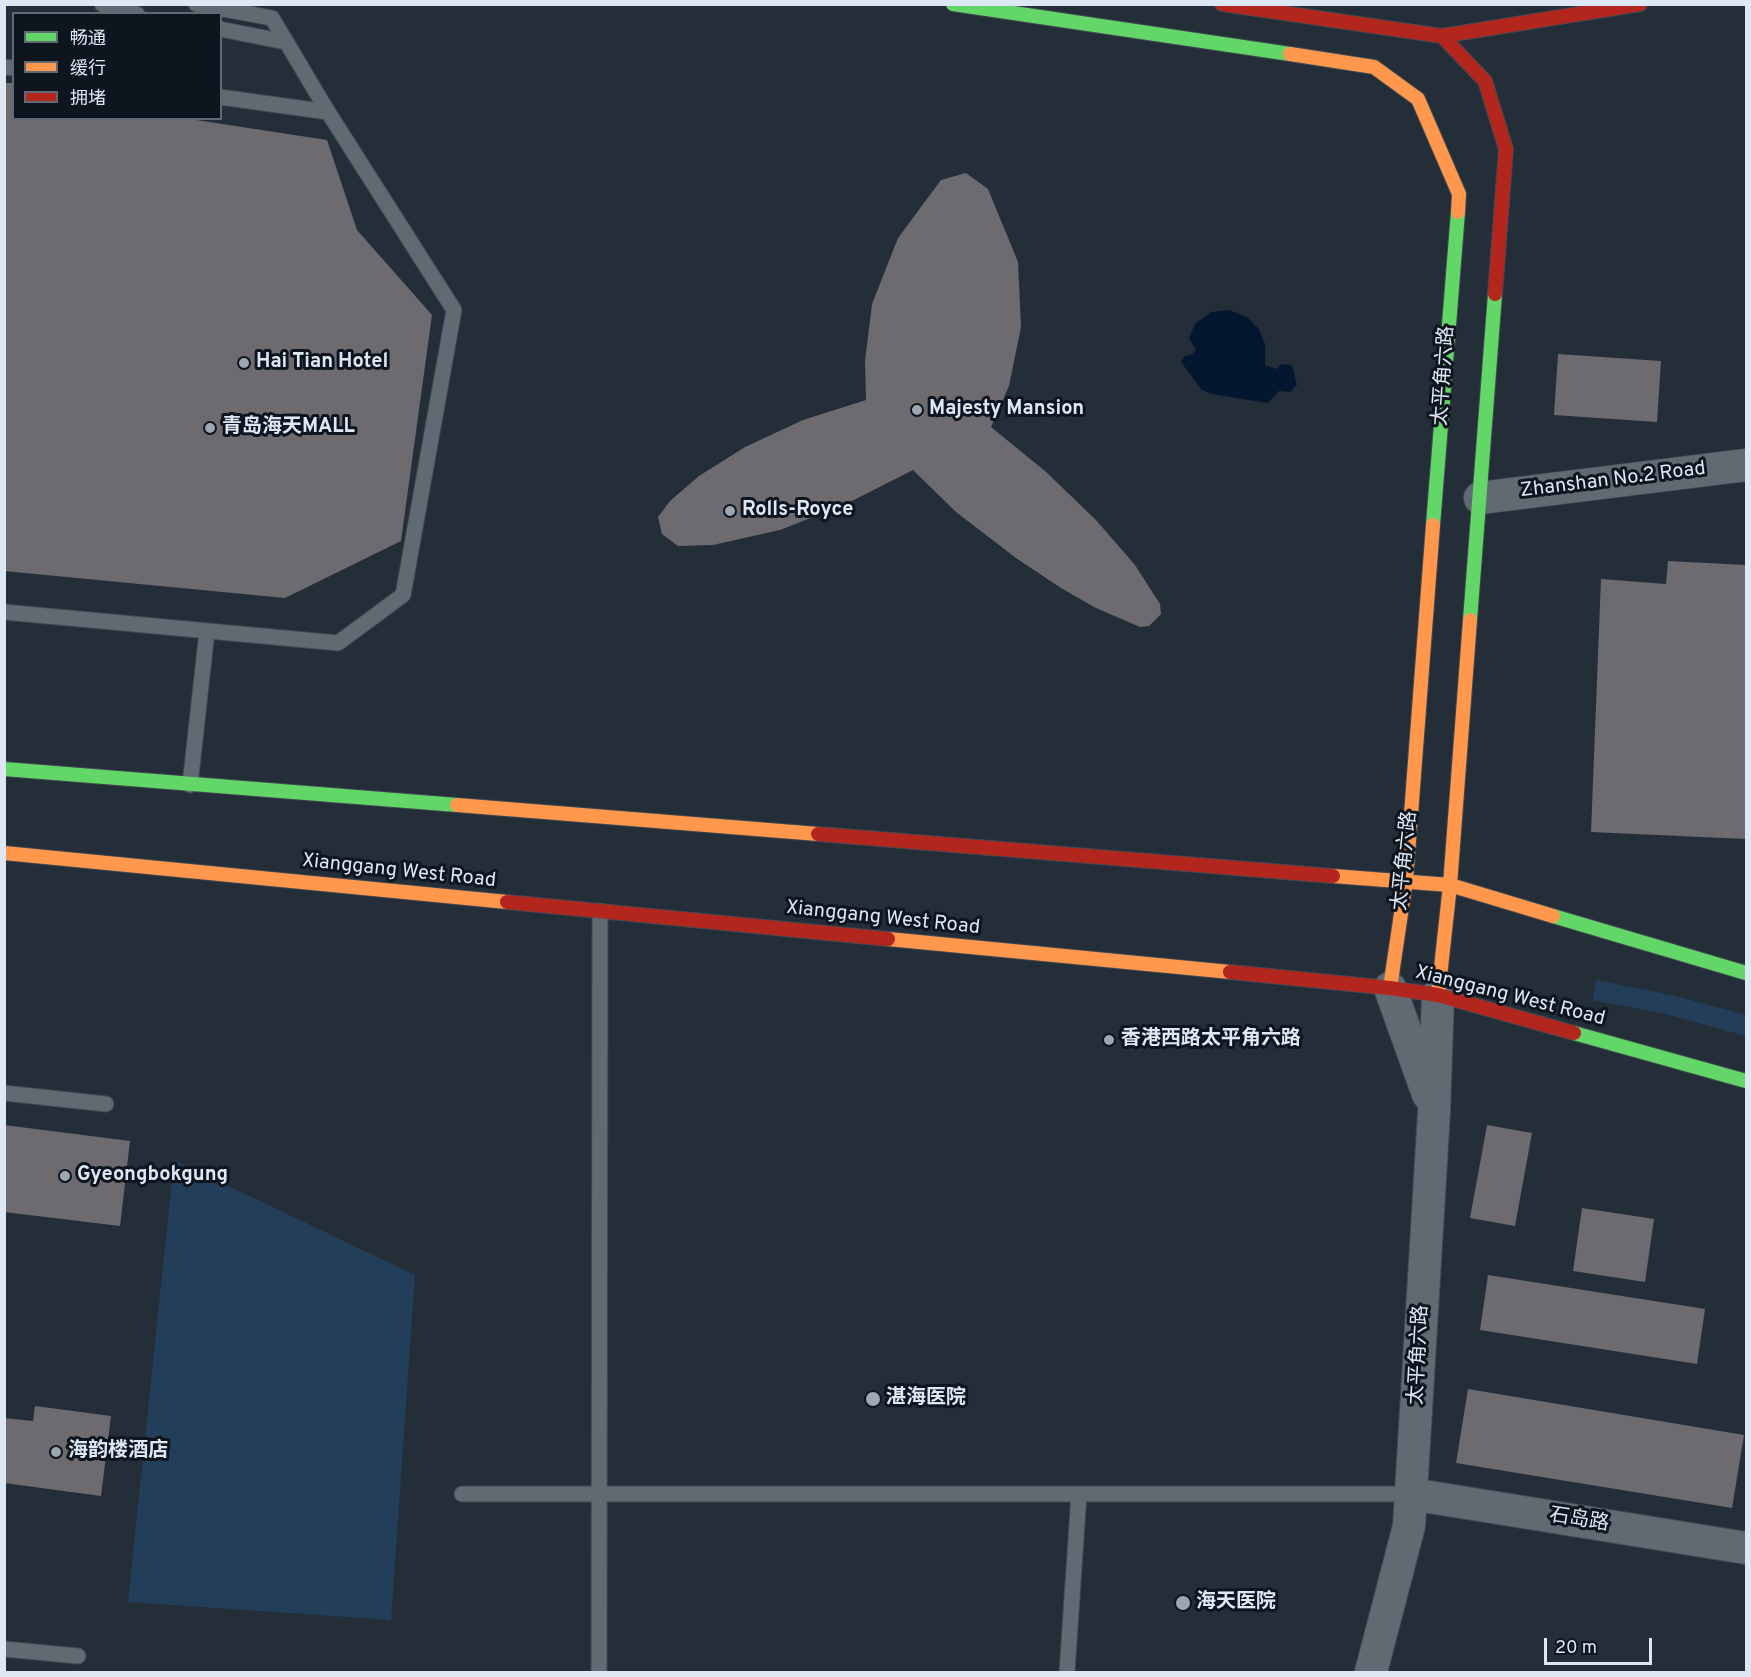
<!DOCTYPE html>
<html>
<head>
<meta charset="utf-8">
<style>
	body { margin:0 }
	#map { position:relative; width:1751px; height:1677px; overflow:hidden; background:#242e38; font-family:Overpass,"Noto Sans SC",sans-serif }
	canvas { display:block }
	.frame { position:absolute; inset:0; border:6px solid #dde8f4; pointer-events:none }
	.legend { position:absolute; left:12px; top:12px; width:210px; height:108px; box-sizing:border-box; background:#0e151e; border:2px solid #616974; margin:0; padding:8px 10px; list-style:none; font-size:18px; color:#dde8f4 }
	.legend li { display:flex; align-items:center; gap:12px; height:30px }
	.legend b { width:30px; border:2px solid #616974 }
	.scale { position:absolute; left:1544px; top:1638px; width:108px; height:27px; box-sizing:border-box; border:3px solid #dde8f4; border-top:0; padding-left:8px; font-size:18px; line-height:21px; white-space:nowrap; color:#dde8f4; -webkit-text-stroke:4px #0e151e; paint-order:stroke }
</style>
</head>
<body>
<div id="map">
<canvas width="1751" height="1677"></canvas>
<div class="frame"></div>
<ul class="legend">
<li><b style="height:8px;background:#63d668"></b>畅通</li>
<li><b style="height:8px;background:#ff974d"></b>缓行</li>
<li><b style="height:8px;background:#b3261e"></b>拥堵</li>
</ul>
<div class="scale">20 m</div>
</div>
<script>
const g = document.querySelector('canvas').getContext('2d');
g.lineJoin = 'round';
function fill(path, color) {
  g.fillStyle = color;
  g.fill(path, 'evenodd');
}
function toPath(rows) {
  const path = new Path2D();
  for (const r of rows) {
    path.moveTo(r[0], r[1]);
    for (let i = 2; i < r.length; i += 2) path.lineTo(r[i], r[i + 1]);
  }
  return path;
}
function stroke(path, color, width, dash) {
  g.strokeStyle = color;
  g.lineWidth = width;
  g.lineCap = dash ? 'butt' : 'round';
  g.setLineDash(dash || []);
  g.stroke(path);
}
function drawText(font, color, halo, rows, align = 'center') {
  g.font = font + ' Overpass,"Noto Sans SC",sans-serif';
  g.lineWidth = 6;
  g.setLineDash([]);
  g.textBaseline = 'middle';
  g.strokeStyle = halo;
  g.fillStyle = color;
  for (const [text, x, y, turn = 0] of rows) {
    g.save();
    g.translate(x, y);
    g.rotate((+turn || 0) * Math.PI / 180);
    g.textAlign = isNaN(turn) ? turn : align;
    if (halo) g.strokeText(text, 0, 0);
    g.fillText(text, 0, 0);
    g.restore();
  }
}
fill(toPath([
	[1596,980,1672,995,1746,1015,1746,1036,1666,1014,1593,1000],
	[174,1160,415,1275,391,1620,128,1602]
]), '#233e59');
fill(toPath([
	[1229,310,1247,317,1259,329,1265,344,1265,365,1277,369,1281,364,1292,365,1297,385,1290,392,1279,391,1268,403,1211,394,1201,389,1181,362,1185,356,1192,354,1196,350,1189,338,1195,324,1211,312]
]), '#031731');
fill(toPath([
	[4,83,14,83,14,118,183,118,327,140,357,230,432,315,401,541,285,598,4,571],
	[966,173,988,189,1018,262,1021,327,1009,386,991,427,1045,471,1096,520,1135,565,1160,604,1161,614,1149,626,1140,627,1096,608,1061,588,1016,558,956,512,913,470,846,504,780,530,713,545,678,546,662,534,658,517,670,501,699,476,745,447,803,420,866,400,865,361,872,304,898,238,941,180],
	[1558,354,1661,361,1657,422,1554,415],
	[1668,561,1746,565,1746,839,1591,832,1601,579,1666,584],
	[4,1125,130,1141,120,1226,4,1212],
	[1487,1125,1532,1133,1515,1226,1470,1218],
	[1582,1208,1654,1219,1645,1282,1573,1271],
	[1488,1275,1705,1309,1697,1364,1480,1330],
	[1468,1389,1744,1435,1732,1508,1456,1463],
	[35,1406,111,1416,101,1496,4,1483,4,1418,33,1421]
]), '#6d6a70');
const lane = toPath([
	[102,4,107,7,137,14],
	[196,4,272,18,328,112],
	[220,29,285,42],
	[4,67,14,68],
	[4,612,338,643,403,595,454,310,328,112,220,97],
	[190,785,207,631],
	[4,1093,106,1104],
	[462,1494,1411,1494],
	[4,1649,78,1656],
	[599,1672,600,911],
	[1067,1672,1079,1494]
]);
const street = toPath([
	[1480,498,1746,465],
	[1390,988,1428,1094],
	[1411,1494,1746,1548],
	[1371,1672,1409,1526,1434,1112,1438,995]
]);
const fast = toPath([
	[953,4,1290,54],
	[1433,525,1458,212],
	[1470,620,1495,294],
	[4,769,457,805],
	[1553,916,1746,973],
	[1574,1033,1746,1081]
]);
const slow = toPath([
	[1290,54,1374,67,1418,99,1459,194,1458,212],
	[457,805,818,834],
	[4,853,507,902],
	[1333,876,1450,885,1553,916],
	[888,939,1230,972],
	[1390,988,1406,880,1433,525],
	[1438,995,1450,885,1470,620]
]);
const jam = toPath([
	[1222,4,1442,36,1640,4],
	[1442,36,1485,81,1506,149,1495,294],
	[818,834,1333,876],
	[507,902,888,939],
	[1230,972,1390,988,1438,995,1574,1033]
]);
stroke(lane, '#404951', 17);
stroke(street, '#404951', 34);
stroke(fast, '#404951', 16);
stroke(slow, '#404951', 16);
stroke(jam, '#404951', 16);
stroke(lane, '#616a72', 15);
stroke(street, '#616a72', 32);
stroke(fast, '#63d668', 14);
stroke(slow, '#ff974d', 14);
stroke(jam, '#b3261e', 14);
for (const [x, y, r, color] of [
	[244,363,6,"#9ca7b2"],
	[917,410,6,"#9ca7b2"],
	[210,428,6,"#9ca7b2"],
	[730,511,6,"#9ca7b2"],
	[1109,1040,6,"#9ca7b2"],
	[65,1176,6,"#9ca7b2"],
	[873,1399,8,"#9ca7b2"],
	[56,1452,6,"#9ca7b2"],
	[1183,1603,8,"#9ca7b2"]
]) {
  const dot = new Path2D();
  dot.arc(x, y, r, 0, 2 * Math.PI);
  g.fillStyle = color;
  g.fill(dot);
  stroke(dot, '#0e151e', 2);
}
drawText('bold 20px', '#dde8f4', '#0e151e', [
	["Hai Tian Hotel",256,363],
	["Majesty Mansion",929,410],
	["青岛海天MALL",222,428],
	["Rolls-Royce",742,511],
	["香港西路太平角六路",1121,1040],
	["Gyeongbokgung",77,1176],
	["湛海医院",886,1399],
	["海韵楼酒店",68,1452],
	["海天医院",1196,1603]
], 'left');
drawText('20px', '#dde8f4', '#0e151e', [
	["太平角六路",1445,376,-86],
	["Zhanshan No.2 Road",1613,481,-7],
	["太平角六路",1406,861,-84],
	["Xianggang West Road",399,872,6],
	["Xianggang West Road",883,919,6],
	["Xianggang West Road",1510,997,14],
	["太平角六路",1420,1355,-87],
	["石岛路",1579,1521,9]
]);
</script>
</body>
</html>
